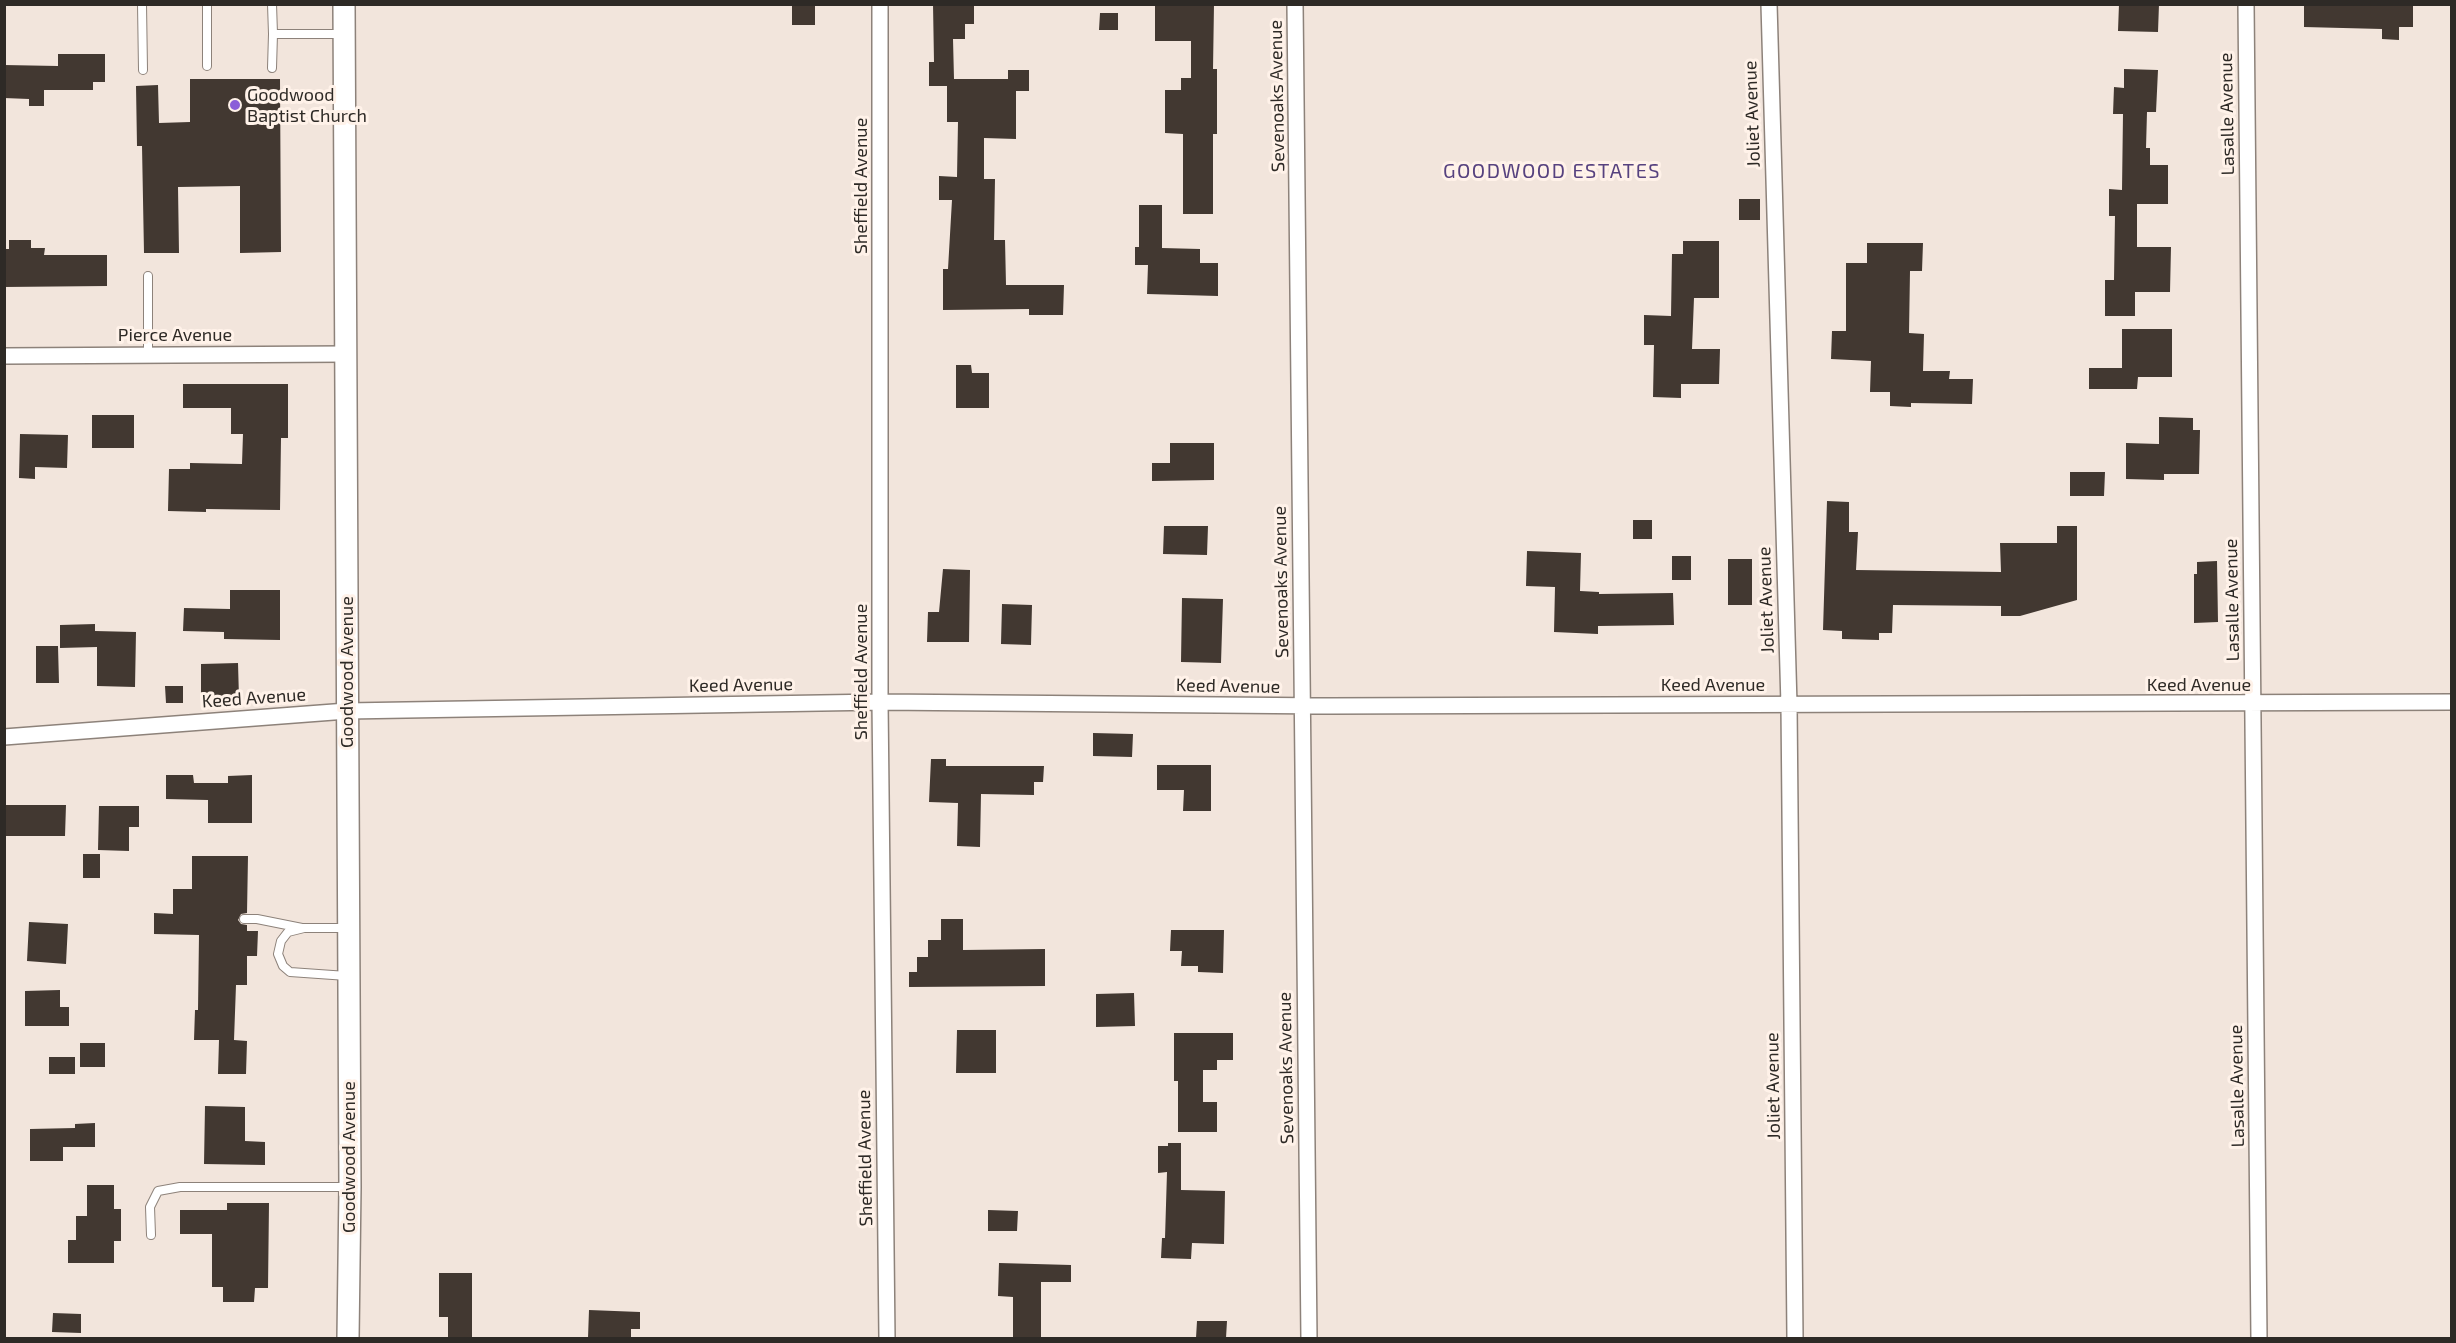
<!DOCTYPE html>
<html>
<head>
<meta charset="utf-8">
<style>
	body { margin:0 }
	#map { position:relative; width:2456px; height:1343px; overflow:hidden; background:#f2e5dc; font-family:"Exo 2",sans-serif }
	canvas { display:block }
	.frame { position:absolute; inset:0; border:6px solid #2e2a26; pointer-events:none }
</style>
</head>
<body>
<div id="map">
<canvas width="2456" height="1343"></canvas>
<div class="frame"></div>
</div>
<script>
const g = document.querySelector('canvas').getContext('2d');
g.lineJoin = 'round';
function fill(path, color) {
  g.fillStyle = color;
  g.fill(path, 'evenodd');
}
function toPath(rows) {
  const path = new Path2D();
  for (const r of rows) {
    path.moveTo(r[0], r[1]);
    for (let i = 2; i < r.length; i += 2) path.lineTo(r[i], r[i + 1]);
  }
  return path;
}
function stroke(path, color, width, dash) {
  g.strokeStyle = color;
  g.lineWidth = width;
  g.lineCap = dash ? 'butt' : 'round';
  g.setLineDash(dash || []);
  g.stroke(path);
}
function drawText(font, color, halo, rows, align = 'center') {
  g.font = font + ' "Exo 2",sans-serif';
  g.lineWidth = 6;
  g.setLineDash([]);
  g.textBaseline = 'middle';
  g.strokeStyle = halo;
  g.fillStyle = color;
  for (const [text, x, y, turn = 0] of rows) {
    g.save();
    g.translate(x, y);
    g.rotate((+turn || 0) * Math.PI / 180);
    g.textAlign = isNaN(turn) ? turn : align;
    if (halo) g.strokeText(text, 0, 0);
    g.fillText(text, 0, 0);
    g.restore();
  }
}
fill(toPath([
	[792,4,815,4,815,25,792,25],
	[933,4,974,4,974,24,965,24,965,39,953,39,954,79,1008,79,1008,70,1029,70,1029,91,1016,91,1016,139,984,138,984,179,995,179,994,240,1005,240,1006,285,1064,285,1063,315,1029,315,1029,309,943,310,943,269,948,269,952,200,939,200,939,176,957,177,958,122,947,122,947,86,929,86,929,62,934,62],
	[1155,4,1214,4,1213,69,1217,69,1217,134,1213,134,1213,214,1183,214,1183,134,1165,133,1165,90,1181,90,1181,78,1191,78,1191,41,1155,41],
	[2119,4,2159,4,2158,32,2118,31],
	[2304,4,2413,4,2413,27,2399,27,2399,40,2382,39,2382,29,2304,27],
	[1100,13,1118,13,1118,30,1099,30],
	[58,54,105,54,105,82,93,82,93,90,44,90,44,106,29,106,29,99,4,98,4,65,58,66],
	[2124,69,2158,70,2156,112,2147,112,2146,148,2150,148,2150,165,2168,165,2168,204,2137,204,2137,247,2171,247,2170,292,2135,292,2135,316,2105,316,2105,280,2114,280,2115,216,2109,216,2109,189,2122,190,2123,114,2113,114,2114,87,2124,88],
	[190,79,280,79,281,252,240,253,240,186,178,187,179,253,144,253,142,146,137,146,136,86,158,85,159,123,190,122],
	[1739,199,1760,199,1760,220,1739,220],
	[1139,205,1162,205,1162,248,1200,249,1200,263,1218,263,1218,296,1147,294,1148,265,1135,265,1135,247,1139,247],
	[9,240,31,240,31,248,45,248,44,255,107,255,107,286,4,287,4,249,9,249],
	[1683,241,1719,241,1719,298,1694,298,1692,349,1720,349,1719,384,1681,384,1681,398,1653,397,1654,345,1644,345,1644,315,1671,316,1672,254,1683,254],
	[1867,243,1923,243,1922,271,1910,271,1909,333,1924,334,1923,371,1950,371,1949,379,1973,379,1972,404,1911,403,1911,407,1890,406,1890,392,1870,392,1871,361,1831,359,1832,331,1846,331,1846,263,1867,263],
	[2122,329,2172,329,2172,377,2138,377,2137,389,2089,389,2089,368,2122,368],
	[956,365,971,365,972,373,989,373,989,408,956,408],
	[183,384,288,384,288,438,281,438,280,510,206,509,206,512,168,511,169,469,190,469,190,463,242,464,243,434,231,434,231,408,183,408],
	[92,415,134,415,134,448,92,448],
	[2159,417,2193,418,2193,430,2200,430,2199,474,2164,474,2164,480,2126,479,2126,443,2159,444],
	[20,434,68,435,67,468,35,467,35,479,19,478],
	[1170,443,1214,443,1214,480,1152,481,1152,463,1170,463],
	[2070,472,2105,472,2104,496,2070,496],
	[1827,501,1849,502,1849,532,1858,532,1856,570,2001,572,2000,543,2057,543,2057,526,2077,526,2077,600,2020,616,2001,616,2001,606,1893,605,1892,633,1879,633,1879,640,1842,639,1842,631,1823,630],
	[1633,520,1652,520,1652,539,1633,539],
	[1164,526,1208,526,1207,555,1163,554],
	[1527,551,1581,553,1580,591,1599,592,1599,594,1673,593,1674,625,1598,626,1598,634,1554,632,1555,587,1526,586],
	[1672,556,1691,556,1691,580,1672,580],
	[1728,559,1752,559,1752,605,1728,605],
	[2217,561,2218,622,2194,623,2194,574,2197,574,2197,562],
	[943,569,970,570,969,642,927,642,928,612,939,612],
	[230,590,280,590,280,640,224,639,224,632,183,631,184,608,230,609],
	[1182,598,1223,599,1221,663,1181,662],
	[1002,604,1032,605,1031,645,1001,644],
	[95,624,95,631,136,632,135,687,97,686,97,647,60,648,60,625],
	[36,646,58,646,59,683,36,683],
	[238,663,239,698,201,700,201,664],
	[165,686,183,686,183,703,166,703],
	[1093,733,1133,734,1132,757,1093,756],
	[931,759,946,759,946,766,1044,766,1043,782,1034,782,1034,795,981,794,980,847,957,846,958,803,929,802],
	[1157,765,1211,765,1211,811,1183,811,1184,790,1157,790],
	[166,775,193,775,194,783,228,783,228,776,252,775,252,823,208,823,208,800,166,799],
	[4,805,66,805,65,836,4,836],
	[99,806,139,806,139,827,129,827,129,851,98,850],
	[83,854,100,854,100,878,83,878],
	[192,856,248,856,247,913,241,914,238,920,241,924,247,925,247,931,258,931,257,956,247,956,247,985,236,985,234,1040,247,1041,246,1074,218,1074,219,1040,194,1040,195,1010,198,1010,199,935,154,934,154,913,173,914,173,889,192,889],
	[941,919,963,919,963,950,1045,949,1045,986,909,987,909,972,917,972,917,957,928,957,928,940,941,940],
	[29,922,68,924,66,964,27,961],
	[1171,930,1224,930,1223,973,1198,972,1198,966,1181,966,1182,951,1170,951],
	[60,990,60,1007,69,1007,69,1026,25,1026,25,991],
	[1134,993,1135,1026,1096,1027,1096,994],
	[957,1030,996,1030,996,1073,956,1073],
	[1174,1033,1233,1033,1233,1060,1217,1060,1217,1070,1203,1070,1203,1102,1217,1102,1217,1132,1178,1132,1178,1081,1174,1081],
	[80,1043,105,1043,105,1067,80,1067],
	[49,1057,75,1057,75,1074,49,1074],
	[205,1106,245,1107,245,1141,265,1142,265,1165,204,1164],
	[95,1123,95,1147,63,1147,63,1161,30,1161,30,1129,75,1128,75,1124],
	[1168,1143,1181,1143,1181,1190,1225,1191,1224,1244,1192,1243,1191,1259,1161,1258,1162,1238,1165,1238,1167,1172,1158,1173,1158,1146,1168,1146],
	[87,1185,114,1185,114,1209,121,1209,121,1241,114,1241,114,1263,68,1263,68,1240,76,1240,76,1216,87,1216],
	[227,1203,269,1203,268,1288,255,1288,254,1302,223,1302,223,1287,212,1287,212,1234,180,1234,180,1210,227,1210],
	[988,1210,1018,1211,1017,1231,988,1231],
	[999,1263,1071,1265,1071,1282,1041,1282,1041,1338,1013,1338,1013,1297,998,1296],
	[439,1273,472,1273,472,1338,448,1338,448,1317,439,1317],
	[589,1310,640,1312,640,1329,631,1329,631,1338,588,1338],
	[53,1313,81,1314,81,1333,52,1332],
	[1197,1321,1227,1321,1226,1338,1196,1338]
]), '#423831');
const lane = toPath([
	[142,4,143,70],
	[272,4,273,34,343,34],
	[207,66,207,4],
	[272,68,273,34],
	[148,276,148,355],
	[244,919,257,919,302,928],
	[347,976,290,972,283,966,278,954,281,941,288,932,304,928,348,928],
	[151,1235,150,1207,158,1191,180,1187,347,1187]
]);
const street = toPath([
	[880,4,880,702,887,1338],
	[1295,4,1309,1338],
	[1769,4,1789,705,1795,1338],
	[2246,4,2259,1338],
	[4,356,346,354],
	[4,737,347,711,880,702,1330,706,2452,702]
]);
const secondary = toPath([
	[344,4,350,1187,348,1338]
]);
stroke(lane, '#8d827a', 10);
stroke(street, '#8d827a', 18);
stroke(secondary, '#8d827a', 24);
stroke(lane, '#fff', 8);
stroke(street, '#fff', 15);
stroke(secondary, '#fff', 21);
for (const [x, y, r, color] of [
	[235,105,6,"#8b5ed8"]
]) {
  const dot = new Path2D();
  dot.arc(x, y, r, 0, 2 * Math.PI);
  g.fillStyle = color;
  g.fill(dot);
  stroke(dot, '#fff2e9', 2);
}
drawText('18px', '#2e2a26', '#fff2e9', [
	["Goodwood",247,95],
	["Baptist Church",247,116]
], 'left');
drawText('18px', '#2e2a26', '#fff2e9', [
	["Sevenoaks Avenue",1277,96,-91],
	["Joliet Avenue",1752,114,-92],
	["Lasalle Avenue",2227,114,-91],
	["Sheffield Avenue",861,186,-90],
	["Pierce Avenue",175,335],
	["Sevenoaks Avenue",1281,582,-91],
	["Joliet Avenue",1766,600,-92],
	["Lasalle Avenue",2232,600,-91],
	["Goodwood Avenue",347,672,-90],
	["Sheffield Avenue",861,672,-90],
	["Keed Avenue",741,685,-1],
	["Keed Avenue",1713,685],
	["Keed Avenue",2199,685],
	["Keed Avenue",1228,686,1],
	["Keed Avenue",254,698,-4],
	["Sevenoaks Avenue",1286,1068,-91],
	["Joliet Avenue",1773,1086,-91],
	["Lasalle Avenue",2237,1086,-91],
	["Goodwood Avenue",349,1157,-90],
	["Sheffield Avenue",865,1158,-91]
]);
g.letterSpacing = '1.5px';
drawText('20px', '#57427f', '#fff2e9', [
	["GOODWOOD ESTATES",1552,171]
]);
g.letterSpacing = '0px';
</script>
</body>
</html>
